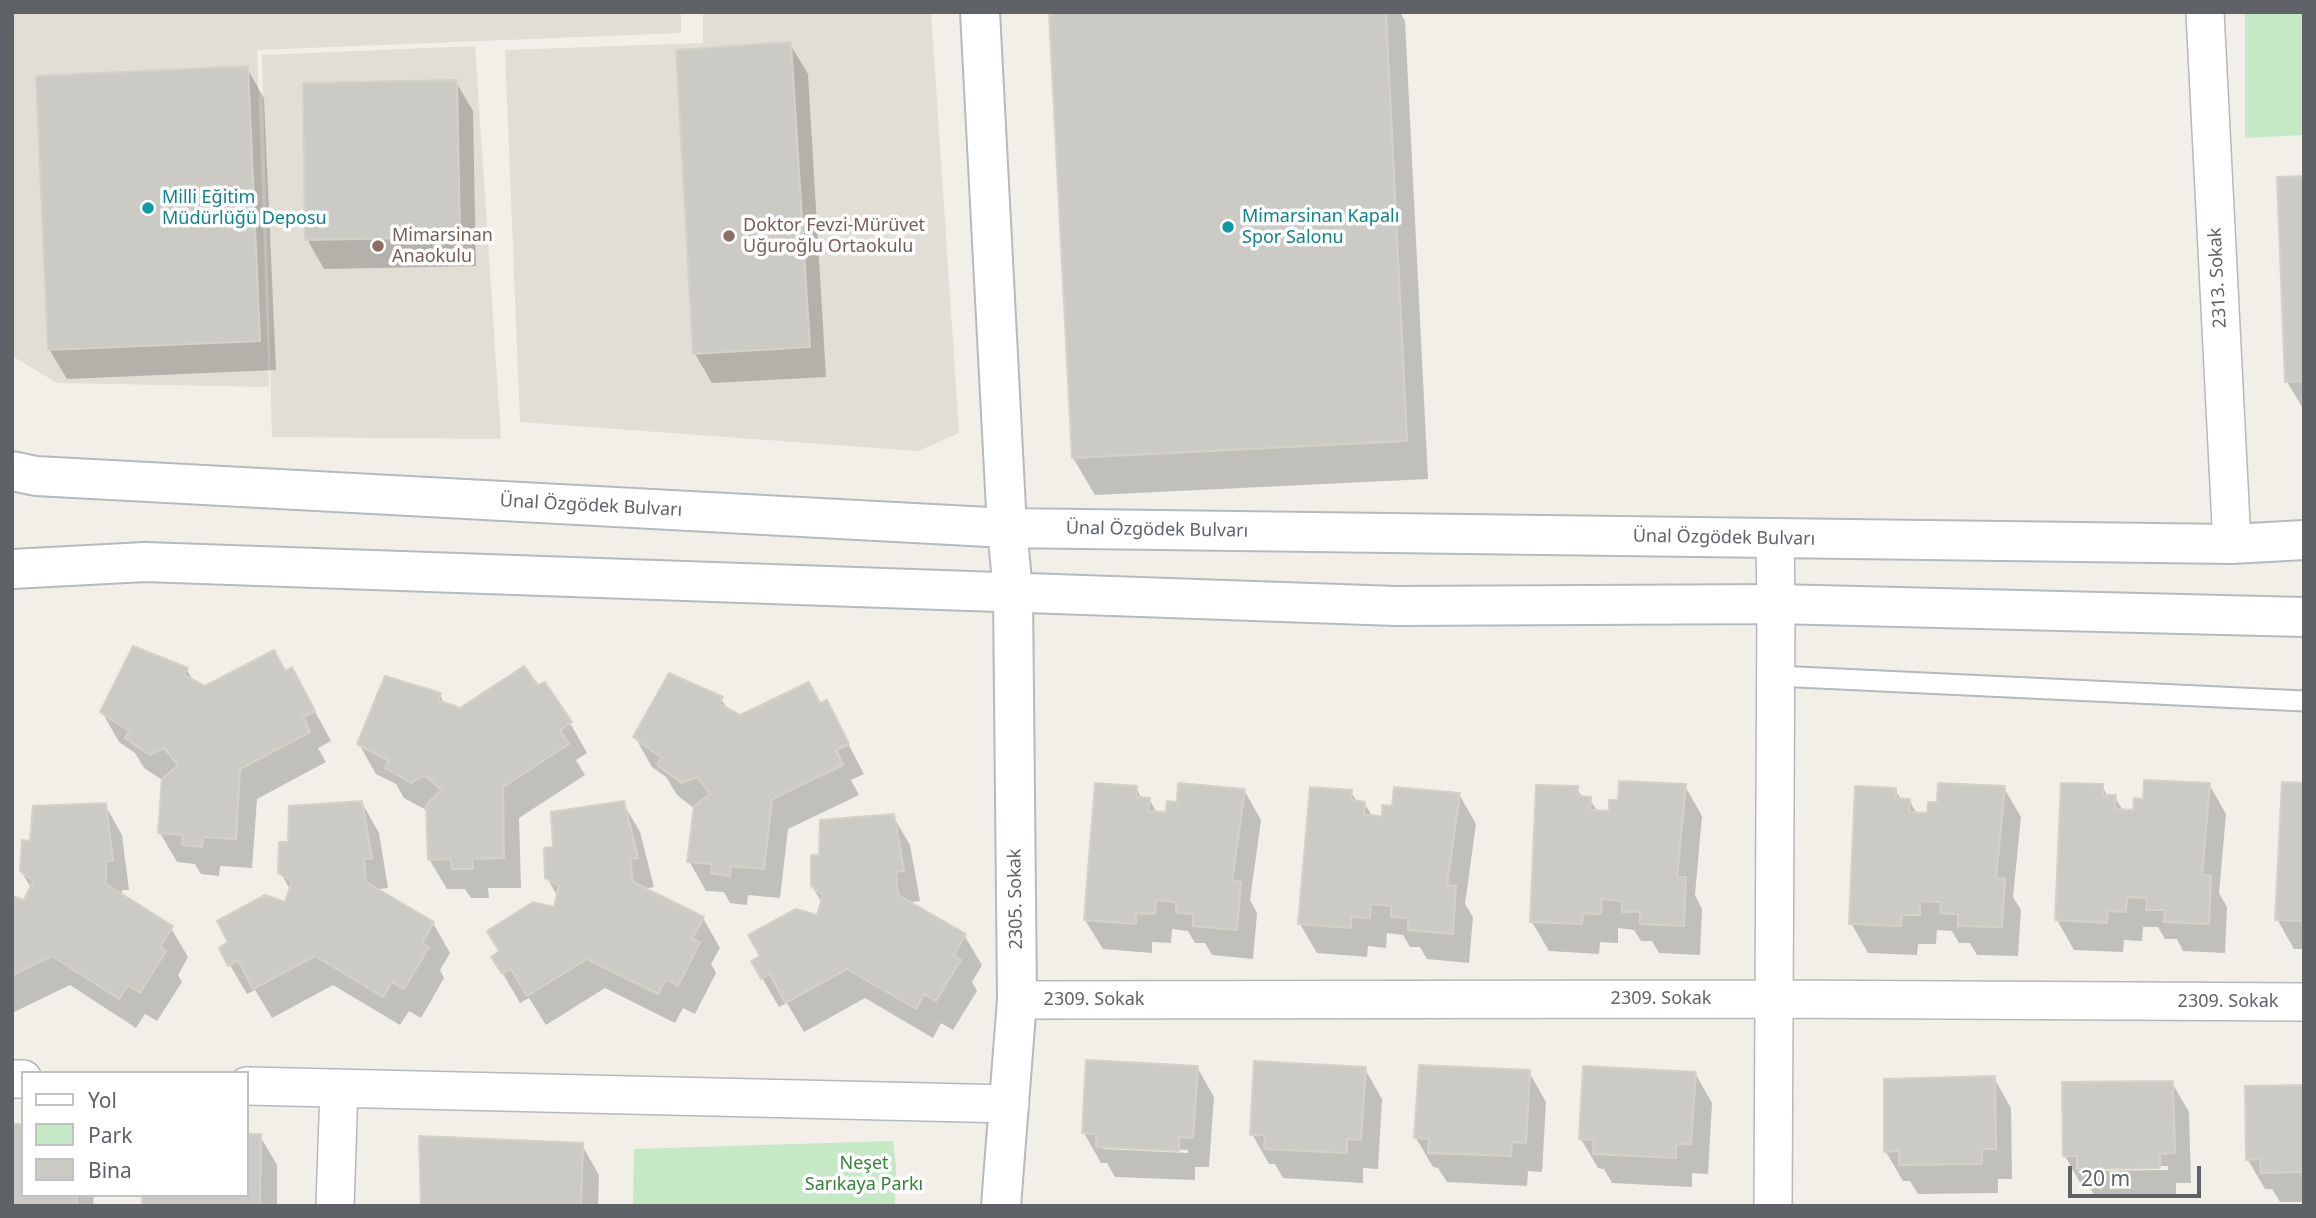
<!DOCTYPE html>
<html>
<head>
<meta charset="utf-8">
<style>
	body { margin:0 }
	#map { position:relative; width:2316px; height:1218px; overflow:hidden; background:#f1efe8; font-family:"Noto Sans",sans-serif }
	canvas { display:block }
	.frame { position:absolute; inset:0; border:14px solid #5f6368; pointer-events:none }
	.legend { position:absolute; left:21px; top:1071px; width:228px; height:126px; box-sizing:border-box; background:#fff; border:2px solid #bfc1c3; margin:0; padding:9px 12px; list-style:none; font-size:21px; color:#5f6368 }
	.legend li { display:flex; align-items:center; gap:14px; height:35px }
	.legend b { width:35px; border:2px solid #bfc1c3 }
	.scale { position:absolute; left:2068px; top:1166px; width:133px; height:32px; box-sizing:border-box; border:4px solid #5f6368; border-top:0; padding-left:9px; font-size:21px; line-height:24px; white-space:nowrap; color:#5f6368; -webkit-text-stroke:5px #fff; paint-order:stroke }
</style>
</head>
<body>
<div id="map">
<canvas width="2316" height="1218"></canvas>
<div class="frame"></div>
<ul class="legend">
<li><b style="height:9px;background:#fff"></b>Yol</li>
<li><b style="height:19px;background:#c5e8c5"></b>Park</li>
<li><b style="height:19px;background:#cccac5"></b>Bina</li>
</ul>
<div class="scale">20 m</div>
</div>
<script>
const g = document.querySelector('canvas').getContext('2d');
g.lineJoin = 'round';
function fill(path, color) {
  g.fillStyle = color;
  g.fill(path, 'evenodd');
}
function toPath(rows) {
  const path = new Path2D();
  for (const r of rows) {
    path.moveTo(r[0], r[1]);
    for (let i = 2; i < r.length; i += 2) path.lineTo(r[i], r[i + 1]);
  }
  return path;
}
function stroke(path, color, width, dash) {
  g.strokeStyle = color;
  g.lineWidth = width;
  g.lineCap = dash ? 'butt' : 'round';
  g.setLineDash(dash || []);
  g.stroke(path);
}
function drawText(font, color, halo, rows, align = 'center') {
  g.font = font + ' "Noto Sans",sans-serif';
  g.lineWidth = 7;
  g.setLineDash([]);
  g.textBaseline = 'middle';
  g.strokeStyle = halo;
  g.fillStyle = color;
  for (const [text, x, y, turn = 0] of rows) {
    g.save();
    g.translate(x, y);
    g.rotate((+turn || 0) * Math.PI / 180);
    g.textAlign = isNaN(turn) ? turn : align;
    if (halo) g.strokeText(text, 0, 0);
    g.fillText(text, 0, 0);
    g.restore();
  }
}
fill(toPath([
	[12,12,681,12,681,33,257,50,269,387,57,383,12,356],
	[703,12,931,12,959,433,918,451,520,422,505,50,703,43],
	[475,46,501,439,272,437,262,55]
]), '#e1ded6');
fill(toPath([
	[2245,12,2304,12,2304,135,2245,138],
	[893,1141,896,1166,895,1206,633,1206,634,1149]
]), '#c5e8c5');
fill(toPath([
	[1051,12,1400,12,1405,21,1428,479,1095,495,1073,458],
	[790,44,808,74,826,377,712,383,695,354],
	[247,68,264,98,276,370,67,379,49,349],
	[456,82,473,111,476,266,324,269,307,239],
	[2304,178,2304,410,2287,382],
	[292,669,331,741,318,748,326,762,257,799,252,868,220,866,219,876,201,874,195,864,177,862,160,833,164,781,144,768,135,753,119,742,102,712,187,670,194,682,205,688,286,673],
	[537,688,570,723,587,753,576,760,585,775,519,818,521,888,488,888,489,898,471,898,465,889,447,889,429,859,428,811,404,798,396,784,376,774,359,744,440,695,445,705,460,710],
	[721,699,729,711,739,717,826,702,864,774,851,780,859,795,788,829,780,898,748,895,747,905,730,903,724,892,706,891,689,861,695,809,677,795,666,777,652,767,635,737],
	[2209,784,2226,814,2219,893,2227,907,2225,953,2183,951,2177,939,2165,939,2158,927,2143,927,2142,941,2124,940,2123,952,2074,950,2057,920,2102,786,2108,797,2115,797,2123,811,2135,812,2145,800],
	[2304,785,2304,949,2294,949,2277,919],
	[1685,786,1702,816,1695,895,1702,909,1700,955,1659,953,1652,941,1641,941,1634,930,1618,928,1618,943,1600,942,1599,954,1549,951,1532,922,1577,788,1583,799,1590,799,1598,813,1611,813],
	[1136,788,1142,799,1149,799,1157,813,1168,814,1178,804,1244,790,1261,820,1250,900,1257,913,1253,959,1212,955,1205,943,1195,943,1188,931,1172,929,1171,943,1152,942,1152,953,1103,949,1085,920],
	[2004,788,2021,817,2013,897,2021,910,2018,956,1977,955,1970,943,1959,943,1952,931,1937,930,1936,944,1918,944,1917,955,1868,953,1851,923,1895,789,1901,800,1909,800,1917,814,1929,815,1938,804],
	[1351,792,1358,803,1364,803,1373,817,1384,818,1394,808,1459,794,1476,824,1465,904,1473,917,1469,963,1427,959,1420,947,1410,947,1403,935,1387,933,1386,948,1368,946,1367,957,1317,953,1300,924],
	[362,803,379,833,388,888,380,889,380,893,433,923,450,953,440,970,444,978,421,1018,409,1011,400,1025,333,985,272,1018,255,990,247,994,230,965,286,904,291,891,280,872,289,844],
	[623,803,640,832,654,887,642,889,703,918,720,948,711,964,716,973,695,1014,683,1008,675,1023,605,988,546,1025,529,998,520,1003,493,957,555,909,558,897,547,878,554,849],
	[105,805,122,835,129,890,122,890,122,896,171,928,188,957,178,975,182,982,157,1021,145,1014,136,1028,70,985,12,1013,12,898,25,903,31,888,21,871,32,843],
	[893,816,910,845,920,901,912,902,912,905,964,935,982,965,972,982,977,991,953,1030,941,1023,933,1038,865,998,804,1032,787,1003,779,1007,762,978,818,917,822,903,812,886,821,857],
	[1197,1067,1214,1097,1209,1167,1195,1167,1195,1180,1115,1177,1107,1163,1101,1163,1084,1133],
	[1103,1146,1188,1150,1188,1153,1103,1149],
	[1365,1069,1382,1099,1378,1169,1363,1168,1363,1183,1283,1178,1275,1164,1269,1164,1252,1134],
	[1529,1072,1546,1102,1542,1172,1528,1171,1527,1186,1447,1182,1438,1168,1433,1167,1416,1138],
	[1695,1073,1712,1103,1708,1174,1692,1173,1692,1187,1612,1183,1604,1169,1598,1168,1581,1139],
	[1994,1078,2011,1108,2012,1179,1998,1179,1998,1193,1918,1194,1910,1181,1903,1181,1886,1152],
	[2172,1083,2189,1112,2191,1183,2176,1183,2176,1197,2096,1198,2088,1185,2082,1186,2065,1156],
	[2168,1166,2168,1170,2083,1171,2083,1167],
	[2304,1087,2304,1202,2280,1202,2272,1189,2265,1189,2248,1160],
	[247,1135,260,1136,277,1165,277,1206,143,1206,247,1195],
	[582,1145,599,1175,598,1206,423,1206],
	[23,1195,94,1195,93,1206,12,1206]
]), '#0003');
const building = toPath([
	[1049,12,1386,12,1407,441,1072,458,1049,12],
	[791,42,810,347,693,354,676,50,791,42],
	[248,66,260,341,48,350,36,76,248,66],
	[457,80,460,237,305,240,303,83,457,80],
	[2304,176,2304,381,2285,382,2277,177,2304,176],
	[133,646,188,668,184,675,205,686,274,650,285,671,292,667,315,711,303,717,310,732,240,769,236,839,203,837,202,847,182,845,183,835,158,833,162,779,178,765,164,748,150,755,125,738,129,731,100,712,133,646],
	[524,666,538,685,545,682,572,722,560,730,569,744,503,787,504,858,472,859,473,869,452,869,451,859,428,860,426,805,441,790,425,775,411,783,385,768,389,761,357,744,385,676,441,693,438,700,460,708,524,666],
	[669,673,723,697,719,704,740,715,809,682,820,703,827,700,849,744,836,750,843,765,772,799,764,869,731,866,730,876,711,873,712,864,687,862,694,806,710,794,697,777,682,783,657,765,662,758,633,737,669,673],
	[2144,780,2210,783,2202,875,2211,876,2209,924,2164,922,2165,910,2146,910,2147,898,2127,897,2126,912,2108,911,2107,923,2055,920,2061,783,2103,784,2103,795,2116,795,2115,809,2133,810,2134,798,2143,799,2144,780],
	[1619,781,1686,784,1677,877,1686,877,1684,926,1640,924,1640,912,1622,912,1622,901,1602,899,1601,914,1583,913,1582,924,1530,922,1536,785,1578,786,1578,796,1591,797,1590,810,1609,811,1609,800,1618,800,1619,781],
	[2282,782,2304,783,2304,921,2275,920,2282,782],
	[1095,783,1137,786,1136,797,1150,798,1148,811,1166,812,1167,801,1177,802,1178,783,1245,789,1232,881,1241,882,1237,930,1193,926,1193,914,1176,913,1176,902,1156,900,1155,914,1136,913,1136,924,1084,920,1095,783],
	[1938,783,2005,786,1996,878,2005,879,2002,927,1958,926,1958,914,1940,913,1941,902,1920,901,1920,915,1902,915,1901,926,1849,924,1855,786,1896,788,1896,798,1910,799,1909,812,1927,813,1928,802,1937,802,1938,783],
	[1310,787,1352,790,1351,800,1365,802,1364,815,1382,816,1382,805,1392,806,1394,787,1460,793,1447,885,1456,886,1453,934,1408,930,1408,918,1391,917,1391,906,1371,904,1370,918,1351,917,1351,928,1298,924,1310,787],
	[362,801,372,859,364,859,366,882,434,922,422,943,429,947,404,989,392,982,383,997,315,956,253,989,238,960,228,966,219,948,228,942,217,921,265,895,285,902,292,881,278,873,279,842,288,842,289,806,362,801],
	[624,801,638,858,630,859,633,882,704,917,692,939,700,942,678,986,666,979,658,994,587,959,527,996,511,969,502,974,491,957,499,951,487,931,533,902,554,907,559,886,545,878,544,848,553,847,551,812,624,801],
	[106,803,113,861,106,861,106,884,173,926,160,947,166,951,140,993,128,985,119,999,52,956,12,975,12,896,24,900,33,881,20,871,22,840,30,841,33,806,106,803],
	[894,814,904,871,896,872,898,895,966,934,954,955,961,960,936,1001,924,994,916,1009,847,969,785,1003,770,974,761,979,751,961,760,956,748,935,796,909,817,915,823,895,811,886,811,855,819,855,820,820,894,814],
	[1086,1060,1198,1066,1193,1138,1179,1137,1179,1151,1096,1147,1096,1134,1082,1133,1086,1060],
	[1254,1061,1366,1067,1361,1140,1347,1139,1347,1153,1264,1149,1265,1135,1250,1135,1254,1061],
	[1419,1065,1530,1070,1526,1143,1512,1142,1511,1156,1428,1153,1429,1139,1414,1138,1419,1065],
	[1583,1066,1696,1072,1691,1144,1676,1144,1676,1158,1593,1154,1594,1140,1579,1139,1583,1066],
	[1995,1076,1996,1149,1982,1149,1982,1164,1899,1165,1899,1151,1884,1152,1884,1079,1995,1076],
	[2173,1081,2175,1153,2160,1154,2160,1168,2077,1169,2077,1156,2063,1156,2062,1082,2173,1081],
	[2304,1085,2304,1172,2261,1173,2260,1159,2246,1160,2245,1086,2304,1085],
	[12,1124,23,1124,23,1195,77,1195,77,1205,12,1206,12,1124],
	[247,1134,261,1134,260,1206,142,1206,142,1195,247,1195,247,1134],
	[419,1136,583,1143,581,1206,421,1206,419,1136]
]);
fill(building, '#cccac5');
stroke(building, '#d6d1c6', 2);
const lane = toPath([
	[1776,676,2304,701]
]);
const street = toPath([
	[2205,12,2232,544],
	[1017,1000,1773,999,2304,1002],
	[12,1079,23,1079],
	[247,1086,1010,1104],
	[335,1206,339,1088],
	[1773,1206,1776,604,1775,538]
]);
const secondary = toPath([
	[980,12,1007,528,1013,592,1017,1000,1001,1206],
	[12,471,36,476,1007,528,2232,544,2304,540],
	[12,569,145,562,1396,606,1776,604,2304,617]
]);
stroke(lane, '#b5b8bc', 23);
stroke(street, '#b5b8bc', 40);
stroke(secondary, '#b6babf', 42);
stroke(lane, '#fff', 19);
stroke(street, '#fff', 37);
stroke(secondary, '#fff', 38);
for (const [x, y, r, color] of [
	[148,208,7,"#0f9aa8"],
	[1228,227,7,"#0f9aa8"],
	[729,236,7,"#8d6e63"],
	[378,246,7,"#8d6e63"]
]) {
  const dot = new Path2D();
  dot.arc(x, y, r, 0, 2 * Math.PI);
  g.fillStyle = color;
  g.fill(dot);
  stroke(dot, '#fff', 2.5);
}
drawText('18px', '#0d838f', '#fff', [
	["Milli Eğitim",162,198],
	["Müdürlüğü Deposu",162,219],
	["Mimarsinan Kapalı",1242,217],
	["Spor Salonu",1242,238]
], 'left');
drawText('18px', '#785e54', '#fff', [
	["Doktor Fevzi-Mürüvet",743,226],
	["Uğuroğlu Ortaokulu",743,247],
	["Mimarsinan",392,236],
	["Anaokulu",392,257]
], 'left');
drawText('18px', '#5f6368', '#fff', [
	["2313. Sokak",2218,278,-93],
	["Ünal Özgödek Bulvarı",591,506,3],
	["Ünal Özgödek Bulvarı",1157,530,1],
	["Ünal Özgödek Bulvarı",1724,538,1],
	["2305. Sokak",1016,899,-91],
	["2309. Sokak",1661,999],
	["2309. Sokak",1094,1000],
	["2309. Sokak",2228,1002]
]);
drawText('18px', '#348238', '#fff', [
	["Neşet",864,1164],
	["Sarıkaya Parkı",864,1185]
]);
</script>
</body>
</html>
